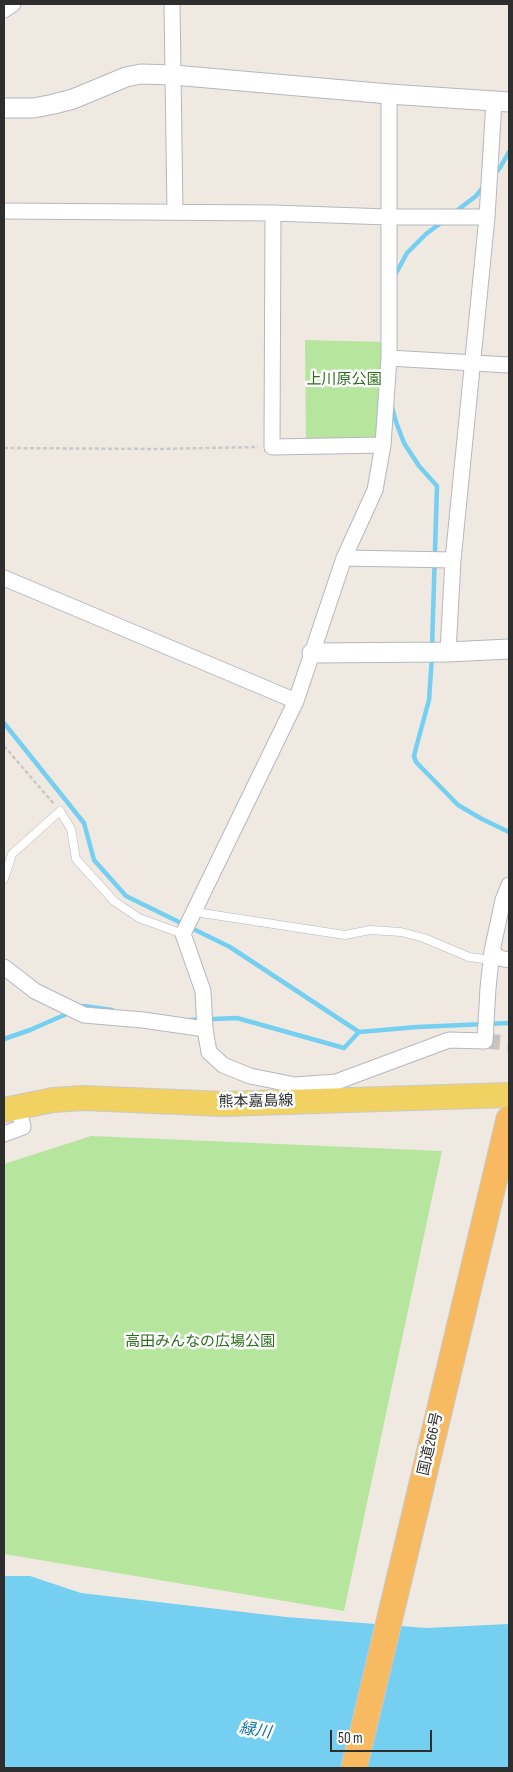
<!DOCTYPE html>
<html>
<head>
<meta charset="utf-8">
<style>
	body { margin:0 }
	#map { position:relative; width:513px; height:1772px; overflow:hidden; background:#efe9e1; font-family:"Sofia Sans Condensed",sans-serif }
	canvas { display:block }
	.frame { position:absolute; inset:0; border:5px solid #2e2e2e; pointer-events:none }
	.scale { position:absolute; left:330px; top:1730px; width:102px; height:22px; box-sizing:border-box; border:2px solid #2e2e2e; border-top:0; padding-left:6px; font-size:15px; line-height:18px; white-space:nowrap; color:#2e2e2e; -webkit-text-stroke:4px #fff; paint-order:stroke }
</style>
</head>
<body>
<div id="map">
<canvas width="513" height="1772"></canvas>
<div class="frame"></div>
<div class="scale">50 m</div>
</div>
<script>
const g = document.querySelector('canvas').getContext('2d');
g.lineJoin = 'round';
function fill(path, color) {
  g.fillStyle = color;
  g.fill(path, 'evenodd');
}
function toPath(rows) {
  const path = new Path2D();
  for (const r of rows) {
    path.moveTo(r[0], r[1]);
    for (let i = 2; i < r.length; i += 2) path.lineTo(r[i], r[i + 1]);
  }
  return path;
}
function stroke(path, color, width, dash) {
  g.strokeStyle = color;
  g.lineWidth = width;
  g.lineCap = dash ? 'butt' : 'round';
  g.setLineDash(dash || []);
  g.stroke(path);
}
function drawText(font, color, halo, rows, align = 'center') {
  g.font = font + ' "Sofia Sans Condensed","Noto Sans JP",sans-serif';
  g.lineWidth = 5;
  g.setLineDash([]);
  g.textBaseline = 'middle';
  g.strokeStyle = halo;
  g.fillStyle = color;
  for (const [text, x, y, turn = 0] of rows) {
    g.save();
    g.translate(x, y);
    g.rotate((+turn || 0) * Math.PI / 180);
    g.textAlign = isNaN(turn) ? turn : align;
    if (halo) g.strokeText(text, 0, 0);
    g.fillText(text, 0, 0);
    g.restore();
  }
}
fill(toPath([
	[305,340,386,342,380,445,306,442],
	[91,1136,442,1151,344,1611,4,1554,4,1164]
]), '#b6e59e');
fill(toPath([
	[4,1576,30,1576,81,1593,286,1617,426,1628,509,1624,509,1768,4,1768]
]), '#75cff0');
stroke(toPath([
	[494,175,501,166,509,152],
	[455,212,476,196,484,186],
	[394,277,407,253,426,234,442,222],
	[392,407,396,422,404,443,419,466,437,486,432,648],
	[432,656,429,700,417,744,414,756,416,762,458,805,482,819,509,832],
	[4,723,84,823,94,860,126,896,230,947,359,1032,417,1027,509,1023],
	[80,1008,84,1006,112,1010],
	[189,1020,237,1018,344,1048,359,1032],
	[4,1039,30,1030,71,1012]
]), '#75cff0', 4.5);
stroke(toPath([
	[485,1041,509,1043]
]), '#c8c4bd', 15, [15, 8]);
const service = toPath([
	[4,879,12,854,60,811,71,829,76,859,114,901,139,918,183,934],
	[195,912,345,935,370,930,401,932,424,938,469,957,484,959,491,957]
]);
const minor = toPath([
	[172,4,175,212],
	[4,10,13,4],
	[389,94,389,358,383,445,375,490,344,558,296,701,183,934,203,991,205,1029,209,1052,223,1065,250,1076,295,1085,336,1082,449,1040,485,1041,488,988,492,951],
	[4,211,273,213],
	[389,358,509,365],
	[383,445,272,447,273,213,388,217,487,217],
	[344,558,453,560],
	[4,578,296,701],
	[448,652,453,560,487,217,494,101],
	[509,885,503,900,492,951,499,958,509,960],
	[4,967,35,991,84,1015,143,1020,205,1029],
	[4,1134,23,1127,18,1106]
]);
const tertiary = toPath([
	[4,108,34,108,54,104,73,99,126,77,141,74,174,75,389,94,509,102],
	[312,653,448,652,509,649]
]);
const primary = toPath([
	[4,1110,53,1100,84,1098,223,1104,509,1095]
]);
const trunk = toPath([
	[354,1768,509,1119]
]);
stroke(service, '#b4b7c1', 9);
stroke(minor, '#b4b7c1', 17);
stroke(tertiary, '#b4b7c1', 21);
stroke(primary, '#c9c9c9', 26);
stroke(trunk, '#c9c9c9', 27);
stroke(toPath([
	[4,448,158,449,258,447],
	[4,746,54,804]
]), '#c9c9c9', 2.5, [4, 2.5]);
stroke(service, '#fff', 8);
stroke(minor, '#fff', 15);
stroke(tertiary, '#fff', 19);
stroke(primary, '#f2d163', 24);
stroke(trunk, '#f8ba60', 25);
drawText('15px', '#2c6e1b', '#fff', [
	["上川原公園",344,380],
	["高田みんなの広場公園",200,1342]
]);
drawText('15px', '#2e2e2e', '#fff', [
	["熊本嘉島線",256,1102,-1],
	["国道266号",431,1444,-77]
]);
drawText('italic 16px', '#0d6fa3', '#fff', [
	["緑川",255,1731,9]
]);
</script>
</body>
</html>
